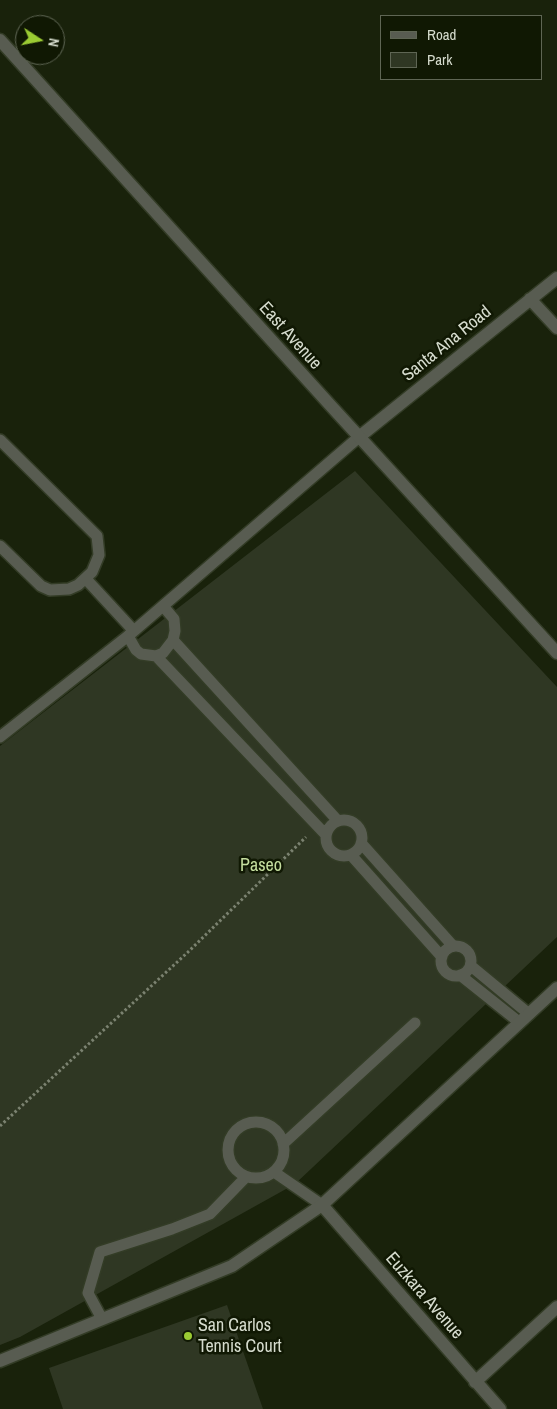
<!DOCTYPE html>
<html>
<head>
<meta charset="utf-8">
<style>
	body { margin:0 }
	#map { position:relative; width:557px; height:1409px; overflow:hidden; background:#19220b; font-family:"Archivo Narrow",sans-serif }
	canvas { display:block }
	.legend { position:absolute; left:380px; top:15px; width:162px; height:65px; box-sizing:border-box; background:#101803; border:1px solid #5f6654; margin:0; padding:6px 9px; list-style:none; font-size:15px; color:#d6dcce }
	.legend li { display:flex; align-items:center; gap:10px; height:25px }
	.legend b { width:25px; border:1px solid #5f6654 }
	.north { position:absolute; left:15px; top:15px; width:50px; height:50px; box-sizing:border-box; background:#101803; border:1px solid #5f6654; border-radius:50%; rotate:101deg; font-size:14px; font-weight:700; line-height:20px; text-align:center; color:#d6dcce }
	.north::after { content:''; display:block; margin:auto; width:18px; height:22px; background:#9bcb33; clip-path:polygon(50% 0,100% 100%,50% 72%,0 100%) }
</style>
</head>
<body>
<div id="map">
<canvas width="557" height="1409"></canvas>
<ul class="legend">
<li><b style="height:6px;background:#585c51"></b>Road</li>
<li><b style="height:14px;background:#2f3723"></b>Park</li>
</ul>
<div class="north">N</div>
</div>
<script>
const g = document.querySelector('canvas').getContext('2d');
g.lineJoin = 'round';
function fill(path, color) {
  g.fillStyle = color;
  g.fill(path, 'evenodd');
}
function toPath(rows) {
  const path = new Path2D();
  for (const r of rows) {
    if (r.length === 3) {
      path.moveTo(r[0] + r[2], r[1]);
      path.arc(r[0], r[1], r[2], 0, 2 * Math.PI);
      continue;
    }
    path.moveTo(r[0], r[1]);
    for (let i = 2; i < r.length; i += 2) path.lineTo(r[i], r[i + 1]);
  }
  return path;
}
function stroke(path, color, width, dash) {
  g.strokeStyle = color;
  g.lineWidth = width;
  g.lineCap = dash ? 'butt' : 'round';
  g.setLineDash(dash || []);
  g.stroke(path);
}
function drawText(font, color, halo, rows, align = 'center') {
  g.font = font + ' "Archivo Narrow",sans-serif';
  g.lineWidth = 5;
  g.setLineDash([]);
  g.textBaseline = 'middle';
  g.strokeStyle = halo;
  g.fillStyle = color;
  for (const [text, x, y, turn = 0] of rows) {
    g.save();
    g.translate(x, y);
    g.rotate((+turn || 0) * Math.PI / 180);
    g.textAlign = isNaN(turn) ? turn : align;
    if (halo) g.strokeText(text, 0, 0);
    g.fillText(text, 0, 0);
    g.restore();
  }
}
fill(toPath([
	[355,471,557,687,557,937,295,1184,20,1337,0,1345,0,746],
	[227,1305,263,1409,63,1409,49,1368]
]), '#2f3723');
const service = toPath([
	[0,440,97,536,99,555,92,572,78,585,69,589,50,590,41,586,0,546],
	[86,579,134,631],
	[163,606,174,619,175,631,173,640,338,821],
	[128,636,136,650,141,654,156,656,326,835],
	[156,656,163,653,173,640],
	[0,737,128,636,359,437],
	[344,838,18],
	[361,843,453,946],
	[351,855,442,957],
	[456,961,15],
	[471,966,529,1014],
	[460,975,519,1022],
	[256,1150,28],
	[283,1144,415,1023],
	[274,1172,322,1205],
	[102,1319,88,1293,100,1252,172,1229,210,1214,246,1177]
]);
const minor = toPath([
	[530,299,557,328],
	[359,437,557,278],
	[322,1205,500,1409],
	[0,1361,232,1266,322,1205,557,988],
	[475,1382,557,1307]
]);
const tertiary = toPath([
	[0,40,331,406,557,653]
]);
stroke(service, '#333c26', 14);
stroke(minor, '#333c26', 15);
stroke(tertiary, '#333c26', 15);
stroke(toPath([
	[0,1126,188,952,306,837]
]), '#7b8270', 3, [2.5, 2.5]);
stroke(service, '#585c51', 11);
stroke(minor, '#585c51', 12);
stroke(tertiary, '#585c51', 12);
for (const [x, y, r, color] of [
	[188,1336,5,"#9bcb33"]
]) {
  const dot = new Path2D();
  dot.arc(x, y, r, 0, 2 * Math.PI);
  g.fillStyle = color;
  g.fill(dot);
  stroke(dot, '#101803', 2);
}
drawText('18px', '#d6dcce', '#101803', [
	["East Avenue",290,336,48],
	["Santa Ana Road",447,344,-39],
	["Euzkara Avenue",424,1296,49]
]);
drawText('18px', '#c5de9f', '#101803', [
	["Paseo",261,866]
]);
drawText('18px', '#d6dcce', '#101803', [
	["San Carlos",198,1326],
	["Tennis Court",198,1347]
], 'left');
</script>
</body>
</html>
